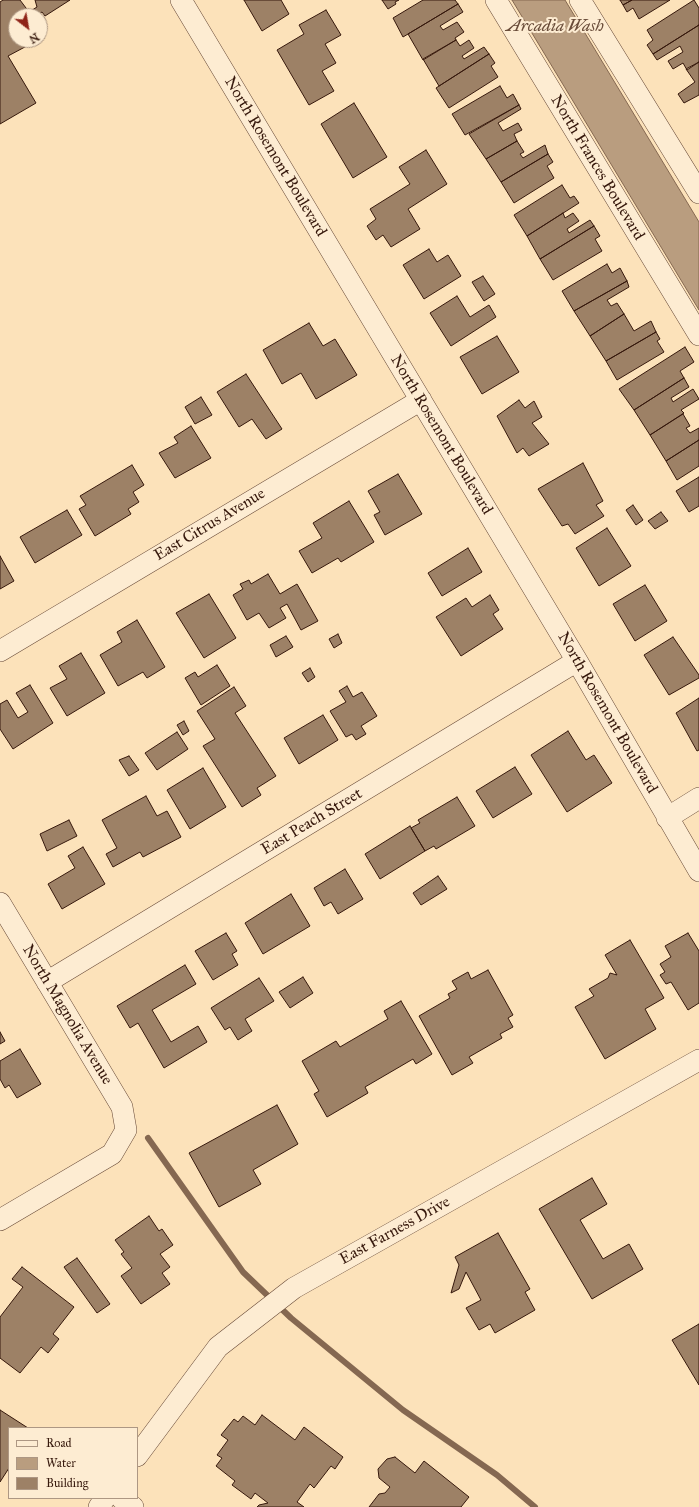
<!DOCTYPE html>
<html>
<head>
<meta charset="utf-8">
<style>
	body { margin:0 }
	#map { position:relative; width:699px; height:1507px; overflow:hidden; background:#fce2ba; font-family:"IM FELL Great Primer",serif }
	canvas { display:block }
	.legend { position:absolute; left:8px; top:1427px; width:130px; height:72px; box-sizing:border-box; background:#fdecd2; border:1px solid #ad9783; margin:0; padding:5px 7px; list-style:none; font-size:12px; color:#36180c }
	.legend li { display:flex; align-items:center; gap:8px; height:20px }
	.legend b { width:20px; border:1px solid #ad9783 }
	.north { position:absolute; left:8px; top:8px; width:40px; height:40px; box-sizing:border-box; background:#fdecd2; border:1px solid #ad9783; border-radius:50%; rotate:149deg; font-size:11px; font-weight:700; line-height:16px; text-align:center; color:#36180c }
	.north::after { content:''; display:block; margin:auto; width:14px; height:18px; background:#8f2418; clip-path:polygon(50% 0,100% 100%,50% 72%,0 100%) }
</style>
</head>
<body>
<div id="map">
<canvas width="699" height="1507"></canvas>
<ul class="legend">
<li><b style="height:5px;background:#fdecd2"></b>Road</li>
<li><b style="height:11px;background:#b99d7f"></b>Water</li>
<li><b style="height:11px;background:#9d8166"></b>Building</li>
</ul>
<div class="north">N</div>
</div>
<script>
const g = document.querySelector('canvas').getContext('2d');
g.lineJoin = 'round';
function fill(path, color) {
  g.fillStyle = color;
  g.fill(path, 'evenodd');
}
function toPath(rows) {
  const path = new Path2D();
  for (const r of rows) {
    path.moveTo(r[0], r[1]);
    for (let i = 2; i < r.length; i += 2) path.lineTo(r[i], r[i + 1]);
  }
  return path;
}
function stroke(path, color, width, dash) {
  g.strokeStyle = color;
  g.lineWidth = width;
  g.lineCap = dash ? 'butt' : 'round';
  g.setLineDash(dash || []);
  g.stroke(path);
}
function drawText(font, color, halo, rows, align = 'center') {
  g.font = font + ' "IM FELL Great Primer",serif';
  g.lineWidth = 4;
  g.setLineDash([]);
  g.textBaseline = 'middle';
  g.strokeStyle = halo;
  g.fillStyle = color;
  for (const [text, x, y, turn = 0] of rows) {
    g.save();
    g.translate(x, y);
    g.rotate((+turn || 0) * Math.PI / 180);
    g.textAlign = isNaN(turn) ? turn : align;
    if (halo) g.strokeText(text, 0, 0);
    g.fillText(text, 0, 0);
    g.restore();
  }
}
const water = toPath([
	[512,0,565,0,699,222,699,310,512,0]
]);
fill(water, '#b99d7f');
stroke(water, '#856851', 1);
stroke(toPath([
	[148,1138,243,1272,291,1318,403,1410,497,1475,535,1507]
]), '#856851', 6);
const building = toPath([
	[3,0,20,0,29,12,37,7,35,0,70,0,45,16,42,12,35,16,16,16,16,40,38,40,8,56,36,103,0,124,0,2,3,0],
	[244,0,281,0,289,14,262,31,244,0],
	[382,0,399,0,395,2,396,4,388,9,382,0],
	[423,0,455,0,458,4,403,37,393,18,423,0],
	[620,0,632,0,623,5,620,0],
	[632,0,670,0,639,19,633,8,627,12,623,5,632,0],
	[694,0,699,8,699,25,653,54,647,45,653,40,647,30,694,0],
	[458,4,463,12,440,26,443,30,457,22,464,32,455,38,456,40,423,60,408,34,458,4],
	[326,10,341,35,325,44,336,63,322,71,334,91,309,105,277,50,304,34,299,25,326,10],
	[699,25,699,62,687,70,683,63,673,69,668,61,683,52,680,46,657,60,653,54,699,25],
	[456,40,460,46,469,40,474,48,462,56,464,59,484,47,489,54,439,86,423,59,456,40],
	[489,54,495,63,491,66,498,77,449,108,436,88,489,54],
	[699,62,699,95,684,103,678,94,695,82,686,69,699,62],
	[500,86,507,98,513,94,519,105,465,135,452,114,500,86],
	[354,103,387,157,353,178,321,124,354,103],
	[519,105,521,109,498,123,503,131,518,123,522,130,514,134,517,141,486,159,469,134,519,105],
	[517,141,524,152,520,154,523,158,545,145,548,154,501,182,486,159,517,141],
	[426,150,447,184,408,209,420,229,391,247,383,235,376,240,367,226,376,219,370,209,410,184,399,167,426,150],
	[548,154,553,162,547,166,554,178,514,203,501,182,548,154],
	[562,185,570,198,574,196,579,203,527,236,514,215,562,185],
	[563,213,565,218,573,213,579,221,567,229,569,233,590,220,594,226,540,259,527,236,563,213],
	[594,226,600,236,595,239,602,251,553,280,540,259,594,226],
	[429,249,437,262,448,255,461,276,424,299,403,265,429,249],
	[607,264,612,273,620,268,627,281,574,311,562,291,607,264],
	[483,276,495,294,484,301,472,282,483,276],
	[627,281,629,287,607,300,611,306,617,303,624,314,590,336,574,311,627,281],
	[457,296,470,317,489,305,496,317,451,346,430,313,457,296],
	[624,314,634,331,651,321,656,332,606,361,590,336,624,314],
	[309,323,323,346,335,339,357,375,316,399,301,373,282,384,263,350,309,323],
	[656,332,660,339,657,341,664,352,617,380,606,361,656,332],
	[497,336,519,372,482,394,460,357,497,336],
	[685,347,694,362,680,371,684,378,634,410,619,389,685,347],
	[246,374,282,429,266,439,252,419,239,427,217,392,246,374],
	[684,378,689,387,671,398,673,402,693,389,699,399,681,410,684,413,650,435,634,410,684,378],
	[201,397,212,415,195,424,185,407,201,397],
	[519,400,525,408,534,401,542,417,532,423,549,444,529,456,523,448,517,453,497,416,519,400],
	[683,414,690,426,686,428,690,433,699,428,699,440,666,461,650,435,683,414],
	[191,426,211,458,175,478,159,453,178,443,174,437,191,426],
	[699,440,699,466,677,480,666,461,699,440],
	[583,463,603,501,596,505,604,516,575,534,568,524,562,526,538,489,583,463],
	[132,465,144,485,133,492,139,502,128,509,131,514,95,536,79,509,86,505,80,496,132,465],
	[398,474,422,514,385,535,374,515,380,512,368,491,398,474],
	[699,477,699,506,689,512,676,491,699,477],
	[349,501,374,542,341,562,338,558,312,573,299,551,322,538,313,523,349,501],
	[633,505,643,520,636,525,626,510,633,505],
	[67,510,82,535,35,563,20,537,67,510],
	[661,512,668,521,655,529,648,521,661,512],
	[607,528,631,566,599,586,576,548,607,528],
	[468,548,482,572,442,596,428,573,468,548],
	[0,556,14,581,0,589,0,556],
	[268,574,280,594,297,584,318,621,301,630,287,604,280,608,286,618,269,628,259,613,247,620,233,595,243,589,240,584,249,580,251,584,268,574],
	[645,585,667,621,635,641,613,604,645,585],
	[209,594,236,638,204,658,176,613,209,594],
	[490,595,499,610,493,614,503,629,461,656,436,617,466,598,472,607,490,595],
	[137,620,165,667,147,678,143,672,118,686,100,655,122,642,117,632,137,620],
	[338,634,342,643,334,648,329,639,338,634],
	[286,636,293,647,276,657,270,645,286,636],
	[673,637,699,675,699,678,669,695,644,655,673,637],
	[81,653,105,693,67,716,50,688,67,679,59,666,81,653],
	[217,665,230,686,201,705,185,678,195,672,198,677,217,665],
	[310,668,315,677,308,682,302,673,310,668],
	[30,685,53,723,13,749,0,729,0,704,7,700,18,718,28,712,16,693,30,685],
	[347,686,353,697,362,692,377,716,361,726,366,734,356,740,352,734,346,737,330,711,346,702,339,691,347,686],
	[234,687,246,706,235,713,276,776,257,788,261,795,242,807,203,746,215,739,197,711,234,687],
	[699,698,699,750,697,751,676,713,699,698],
	[323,715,338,740,299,764,284,738,323,715],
	[184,721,189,731,183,735,177,725,184,721],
	[568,731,586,760,594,755,612,783,567,812,531,755,568,731],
	[177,732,188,749,157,770,145,753,177,732],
	[129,756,139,770,129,776,119,760,129,756],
	[515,767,532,794,493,818,476,791,515,767],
	[203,768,226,807,190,829,167,790,203,768],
	[146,796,157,816,167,811,181,837,143,857,140,852,113,867,106,854,117,848,102,820,146,796],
	[457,797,475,826,436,849,434,846,425,851,411,828,420,823,418,820,457,797],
	[69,820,77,836,47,851,40,834,69,820],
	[410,826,425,851,380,879,365,854,410,826],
	[83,847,105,884,62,909,48,884,75,868,68,856,83,847],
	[345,869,363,899,338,914,331,902,324,906,314,888,345,869],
	[438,876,447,889,421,905,413,893,438,876],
	[291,894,310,926,263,954,245,923,291,894],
	[226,933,237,951,232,954,238,965,213,980,195,951,226,933],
	[688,933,699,951,699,1003,688,1010,671,982,666,984,660,975,665,972,660,964,671,957,665,946,688,933],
	[630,940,664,998,645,1009,656,1029,605,1059,575,1007,594,996,589,989,608,978,610,973,617,975,605,955,630,940],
	[185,965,196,984,152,1010,171,1042,198,1026,207,1042,164,1068,138,1023,130,1028,117,1006,185,965],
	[488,970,513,1015,508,1018,513,1027,500,1034,502,1038,469,1057,473,1063,452,1075,419,1016,450,998,448,994,457,989,452,981,468,972,471,979,488,970],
	[303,977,313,993,290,1008,279,992,303,977],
	[259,978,274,1001,245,1019,252,1031,238,1040,230,1027,225,1030,211,1008,259,978],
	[401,1001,432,1054,416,1064,413,1059,365,1087,368,1093,327,1117,314,1094,319,1091,302,1061,336,1041,340,1047,388,1019,384,1011,401,1001],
	[0,1032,5,1041,0,1044,0,1032],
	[20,1049,41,1084,17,1098,9,1085,5,1088,0,1079,0,1061,20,1049],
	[277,1105,298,1144,253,1170,261,1184,219,1207,189,1153,277,1105],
	[592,1178,607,1204,580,1220,603,1259,629,1244,643,1269,592,1299,539,1209,592,1178],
	[149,1216,159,1231,162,1229,173,1245,160,1254,170,1267,162,1273,170,1284,141,1304,121,1276,132,1268,121,1254,124,1252,115,1240,149,1216],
	[498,1233,530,1289,525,1292,535,1310,495,1333,490,1324,479,1330,466,1308,481,1300,466,1272,459,1289,451,1293,459,1265,455,1257,498,1233],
	[77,1258,110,1304,97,1313,64,1267,77,1258],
	[22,1267,74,1307,53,1334,59,1339,48,1353,41,1347,20,1373,0,1358,0,1317,23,1287,12,1279,22,1267],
	[699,1324,699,1385,672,1340,699,1324],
	[0,1410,28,1428,9,1428,9,1468,0,1482,0,1410],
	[262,1415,295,1440,304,1427,343,1457,335,1469,331,1466,314,1488,310,1484,297,1502,304,1507,257,1507,259,1505,268,1503,255,1493,251,1499,232,1485,235,1481,216,1466,222,1458,217,1455,228,1440,221,1435,234,1419,238,1422,243,1416,255,1425,262,1415],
	[395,1457,415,1473,424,1461,469,1497,461,1507,369,1507,379,1494,385,1493,390,1487,379,1478,378,1469,387,1459,395,1457]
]);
fill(building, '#9d8166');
stroke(building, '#36180c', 1);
const minor = toPath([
	[181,0,577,661,699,871],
	[496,0,699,335],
	[580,0,699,193],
	[0,651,421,400],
	[667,818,699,798],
	[0,903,122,1107,126,1130,112,1154,0,1220],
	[47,982,577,661],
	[137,1456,218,1347,294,1288,699,1060],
	[121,1498,133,1507],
	[99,1507,105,1498]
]);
stroke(minor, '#684a38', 22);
stroke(minor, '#fdecd2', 21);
drawText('16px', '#36180c', '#fdecd2', [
	["North Rosemont Boulevard",275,157,59],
	["North Frances Boulevard",597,168,59],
	["North Rosemont Boulevard",441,435,59],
	["East Citrus Avenue",210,525,-31],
	["North Rosemont Boulevard",607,713,60],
	["East Peach Street",312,822,-31],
	["North Magnolia Avenue",67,1015,59],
	["East Farness Drive",395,1231,-29]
]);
drawText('italic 17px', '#6a4d3a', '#fdecd2', [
	["Arcadia Wash",555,27]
]);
</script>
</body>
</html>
